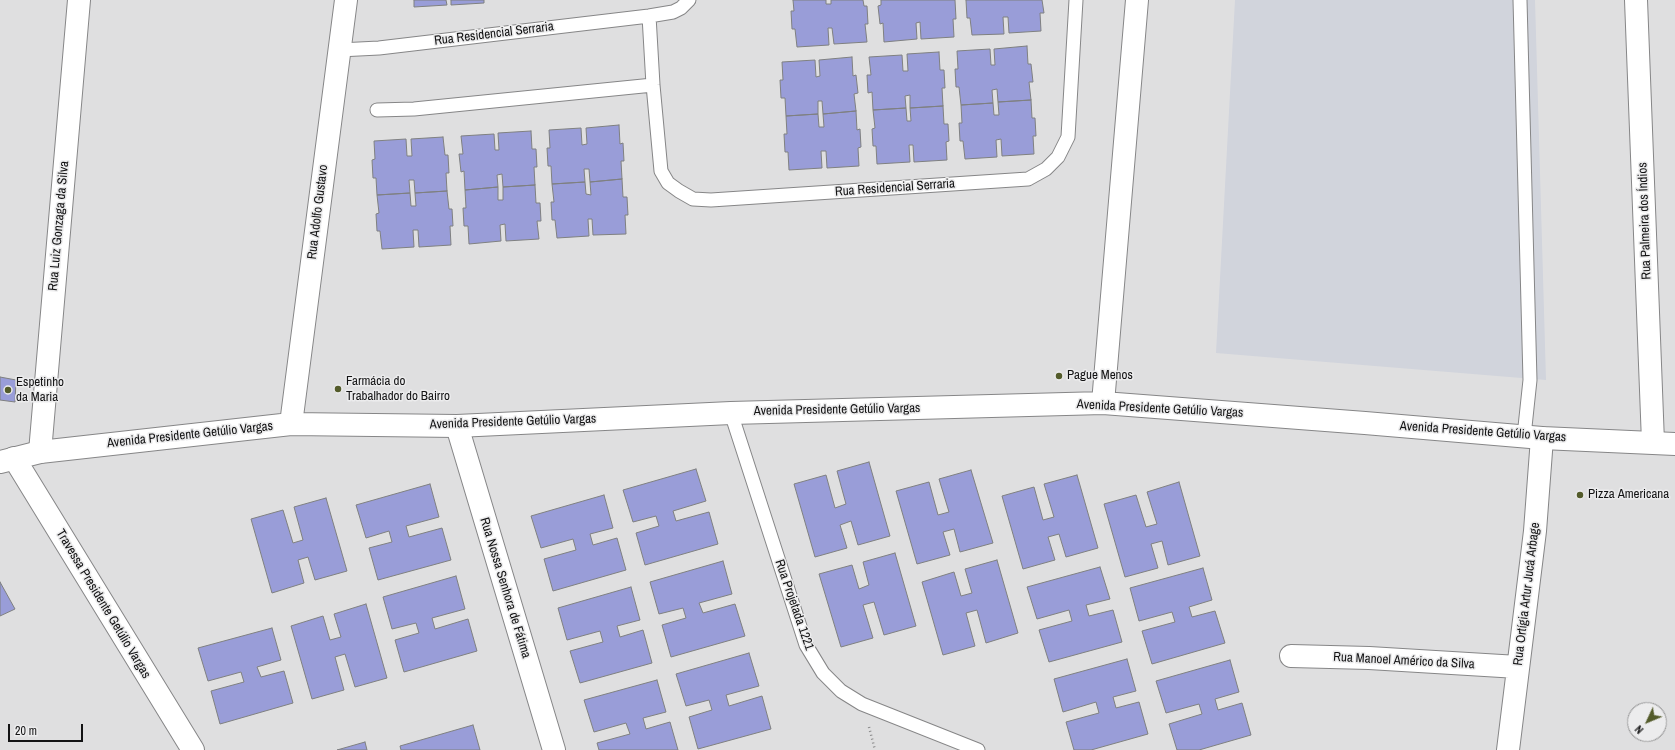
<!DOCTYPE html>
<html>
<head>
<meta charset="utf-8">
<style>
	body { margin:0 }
	#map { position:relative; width:1675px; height:750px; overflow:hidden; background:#dfdfe0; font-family:"Archivo Narrow",sans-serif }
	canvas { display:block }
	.north { position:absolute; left:1627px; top:702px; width:40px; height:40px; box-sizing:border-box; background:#ececed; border:1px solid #959596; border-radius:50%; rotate:226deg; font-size:11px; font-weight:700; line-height:16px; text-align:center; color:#131314 }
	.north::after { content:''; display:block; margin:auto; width:14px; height:18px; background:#535b2a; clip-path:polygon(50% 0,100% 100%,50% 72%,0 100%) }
	.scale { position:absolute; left:8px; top:724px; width:75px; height:18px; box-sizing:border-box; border:2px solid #131314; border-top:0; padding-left:5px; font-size:12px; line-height:14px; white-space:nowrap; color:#131314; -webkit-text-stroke:3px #ececed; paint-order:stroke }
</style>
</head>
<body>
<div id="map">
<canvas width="1675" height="750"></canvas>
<div class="north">N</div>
<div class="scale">20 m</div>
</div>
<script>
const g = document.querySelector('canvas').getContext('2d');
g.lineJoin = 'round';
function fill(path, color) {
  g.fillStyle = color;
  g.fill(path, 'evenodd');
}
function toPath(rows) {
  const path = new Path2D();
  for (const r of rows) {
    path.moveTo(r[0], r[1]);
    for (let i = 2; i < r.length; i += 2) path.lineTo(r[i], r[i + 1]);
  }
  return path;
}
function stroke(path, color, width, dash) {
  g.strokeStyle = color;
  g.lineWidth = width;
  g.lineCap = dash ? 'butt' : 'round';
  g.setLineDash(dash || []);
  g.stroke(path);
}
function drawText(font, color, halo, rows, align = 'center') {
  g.font = font + ' "Archivo Narrow",sans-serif';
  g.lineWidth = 3;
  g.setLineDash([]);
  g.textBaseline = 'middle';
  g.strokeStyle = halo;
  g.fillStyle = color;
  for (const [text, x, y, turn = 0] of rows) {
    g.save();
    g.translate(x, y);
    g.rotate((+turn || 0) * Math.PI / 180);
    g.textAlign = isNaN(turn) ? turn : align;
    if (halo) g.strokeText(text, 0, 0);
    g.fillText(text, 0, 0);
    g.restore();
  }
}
fill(toPath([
	[1235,0,1535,0,1546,380,1216,353]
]), '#d1d4dc');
const building = toPath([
	[414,0,446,0,447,5,414,7,414,0],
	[451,0,484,0,484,3,451,5,451,0],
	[793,0,826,0,826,4,831,4,831,0,863,0,864,6,867,6,868,24,865,24,867,42,834,44,832,28,828,28,829,45,797,47,795,29,792,29,791,11,794,11,793,0],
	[881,0,955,0,956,19,953,19,954,37,921,39,920,22,916,23,917,39,884,42,883,23,880,24,878,6,881,5,881,0],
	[966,0,1042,0,1044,13,1040,13,1041,31,1009,33,1008,17,1003,17,1004,34,972,35,970,18,967,18,966,0],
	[1027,46,1028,64,1031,64,1033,82,1029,82,1031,100,998,102,997,89,992,90,993,103,961,105,959,87,956,87,955,69,958,69,957,51,990,49,991,65,995,65,994,49,1027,46],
	[939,52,940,70,944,70,945,88,942,88,943,106,910,108,910,95,905,96,906,108,873,110,872,92,868,93,867,75,871,75,869,57,902,55,903,71,908,71,907,54,939,52],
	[852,57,853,76,856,75,858,93,854,94,856,111,823,114,822,101,818,101,818,114,786,116,785,98,781,98,780,80,783,80,782,62,815,60,816,77,820,76,819,60,852,57],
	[1031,100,1032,118,1035,118,1036,136,1033,136,1034,154,1002,156,1001,139,996,140,997,157,965,159,963,141,960,141,959,123,962,123,961,105,993,103,994,115,999,115,998,102,1031,100],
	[943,106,944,124,948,124,949,141,946,142,947,160,914,162,913,145,909,145,910,162,877,164,876,146,873,146,872,129,875,128,873,110,906,108,907,121,911,121,910,108,943,106],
	[856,111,857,130,860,129,861,147,858,148,859,166,827,168,826,151,821,151,822,168,789,170,788,152,785,152,784,134,787,134,786,116,818,114,819,127,824,127,823,114,856,111],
	[619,125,620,144,623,143,624,161,621,161,622,179,590,182,589,169,584,169,585,182,552,184,551,166,548,166,547,148,550,148,549,130,581,128,582,145,587,144,586,128,619,125],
	[531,131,532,149,536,149,537,167,534,167,535,185,503,187,502,174,497,175,498,187,465,190,464,171,461,172,459,154,463,154,461,136,494,134,495,150,499,150,498,133,531,131],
	[443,137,445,155,448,155,449,173,446,173,447,191,415,193,414,180,409,180,410,193,377,195,376,178,373,178,372,160,375,159,374,141,406,139,407,156,412,156,411,139,443,137],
	[622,179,623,197,627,197,628,215,625,215,626,234,593,235,592,219,588,219,589,236,557,238,555,220,552,220,551,202,554,202,552,184,585,182,586,194,591,195,590,182,622,179],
	[535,185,536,203,540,203,541,221,537,221,539,239,506,241,505,224,500,225,501,241,469,244,468,226,464,226,463,208,466,208,465,190,498,187,498,200,503,200,503,187,535,185],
	[447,191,449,209,452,209,453,226,450,226,451,245,419,247,418,230,413,230,414,247,382,249,380,231,377,231,376,214,379,213,377,195,410,193,411,206,416,206,415,193,447,191],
	[0,377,16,380,15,402,0,400,0,377],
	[869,462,890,536,858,545,851,521,840,525,847,548,815,557,794,484,826,475,835,508,846,504,837,471,869,462],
	[696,469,706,501,673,511,676,521,709,512,718,544,645,565,636,533,659,526,656,516,633,522,623,490,696,469],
	[971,470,993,543,960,552,954,529,943,532,950,555,917,564,896,491,929,482,938,515,949,512,939,479,971,470],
	[1077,475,1098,548,1066,557,1059,534,1048,537,1055,560,1023,569,1002,496,1034,487,1043,520,1054,517,1044,484,1077,475],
	[1179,482,1200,556,1168,565,1162,541,1151,544,1158,568,1125,577,1104,504,1136,495,1146,527,1157,524,1147,492,1179,482],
	[430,484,439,517,406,526,409,537,442,528,451,560,378,580,369,548,392,542,389,531,366,538,356,505,430,484],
	[604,495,613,528,590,534,593,545,617,538,626,570,553,591,544,559,576,550,573,539,541,548,531,516,604,495],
	[326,498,347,571,315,580,308,557,298,560,304,583,272,593,251,519,283,510,293,543,303,540,294,507,326,498],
	[895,553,916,626,884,635,874,602,863,605,873,638,841,647,819,574,852,565,859,589,869,585,863,562,895,553],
	[997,560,1018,633,986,643,977,610,966,613,975,646,943,655,922,582,954,572,961,596,972,593,965,569,997,560],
	[723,561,732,594,699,603,703,613,735,604,745,636,671,657,662,625,686,618,683,608,659,614,650,582,723,561],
	[1100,567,1110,599,1086,605,1089,616,1113,610,1122,642,1049,662,1039,630,1072,621,1069,610,1037,619,1027,587,1100,567],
	[1203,568,1212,600,1189,607,1192,617,1215,611,1225,643,1152,664,1142,631,1175,622,1172,612,1139,621,1130,588,1203,568],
	[456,576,465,609,432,618,435,629,468,619,477,651,404,672,395,640,419,633,416,623,392,629,383,597,456,576],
	[0,582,15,609,0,616,0,582],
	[631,587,640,620,617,626,620,637,643,630,652,663,580,683,570,651,603,642,600,631,567,640,558,608,631,587],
	[366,604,387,678,355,687,345,654,335,657,344,690,312,699,291,626,323,616,330,640,341,637,334,614,366,604],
	[272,628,281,660,257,667,261,677,284,671,293,703,220,724,211,691,244,682,241,672,208,681,198,648,272,628],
	[749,653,759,686,726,695,729,706,762,696,771,729,698,749,689,717,712,710,709,700,686,706,676,674,749,653],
	[1127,659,1136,691,1113,697,1116,708,1139,702,1148,734,1091,750,1074,750,1066,722,1099,713,1096,702,1063,712,1054,679,1127,659],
	[1230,660,1239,692,1215,699,1218,710,1242,703,1251,735,1199,750,1177,750,1169,724,1202,714,1199,704,1166,713,1156,681,1230,660],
	[657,680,666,712,643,718,646,729,670,722,678,750,599,750,597,743,630,734,626,723,594,732,584,700,657,680],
	[473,725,480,750,401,750,400,746,473,725],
	[365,742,367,750,337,750,365,742]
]);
fill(building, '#999dd8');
stroke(building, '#7f8080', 1);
const service = toPath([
	[1520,0,1530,380,1524,436],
	[649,16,653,85,661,171,668,183,679,191,693,199,711,200,1028,179,1046,169,1058,157,1068,137,1076,0],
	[339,50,379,48,649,16,673,12,681,8,689,0],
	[377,110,414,109,653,85],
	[731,413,806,645,823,673,841,691,862,704,978,750]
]);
const minor = toPath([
	[1636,0,1653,442],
	[457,426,554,750],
	[40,452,79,0],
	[14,458,193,750],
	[1291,656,1369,658,1518,667],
	[1508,750,1535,531,1542,438]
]);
const tertiary = toPath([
	[1103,403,1137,0],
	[291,424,346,0],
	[0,462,40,452,291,424,457,426,731,413,1103,403,1365,423,1542,438,1675,444]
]);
stroke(service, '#868687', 15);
stroke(minor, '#868687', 24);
stroke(tertiary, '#868687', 24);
stroke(toPath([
	[869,727,875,750]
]), '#8c8c8d', 2.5, [1, 3]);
stroke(service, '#fff', 13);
stroke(minor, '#fff', 22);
stroke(tertiary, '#fff', 22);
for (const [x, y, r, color] of [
	[1059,376,4,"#535b2a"],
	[338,389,4,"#535b2a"],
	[8,390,4,"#535b2a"],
	[1580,495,4,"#535b2a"]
]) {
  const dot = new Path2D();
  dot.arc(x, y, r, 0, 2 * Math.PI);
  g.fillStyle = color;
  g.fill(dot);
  stroke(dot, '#ececed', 1.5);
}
drawText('13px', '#131314', '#ececed', [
	["Rua Residencial Serraria",494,34,-7],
	["Rua Residencial Serraria",895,188,-4],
	["Rua Adolfo Gustavo",318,212,-83],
	["Rua Palmeira dos Índios",1645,221,-92],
	["Rua Luiz Gonzaga da Silva",59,226,-85],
	["Avenida Presidente Getúlio Vargas",1160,409,3],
	["Avenida Presidente Getúlio Vargas",837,410,-1],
	["Avenida Presidente Getúlio Vargas",513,422,-2],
	["Avenida Presidente Getúlio Vargas",1483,432,4],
	["Avenida Presidente Getúlio Vargas",190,435,-6],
	["Rua Nossa Senhora de Fátima",505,588,73],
	["Rua Ortígia Artur Jucá Arbage",1527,594,-83],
	["Travessa Presidente Getúlio Vargas",103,604,59],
	["Rua Projetada 1221",794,605,71],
	["Rua Manoel Américo da Silva",1404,661,3]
]);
drawText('13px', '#131314', '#ececed', [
	["Pague Menos",1067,376],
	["Farmácia do",346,382],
	["Trabalhador do Bairro",346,397],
	["Espetinho",16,383],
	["da Maria",16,398],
	["Pizza Americana",1588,495]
], 'left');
</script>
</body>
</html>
